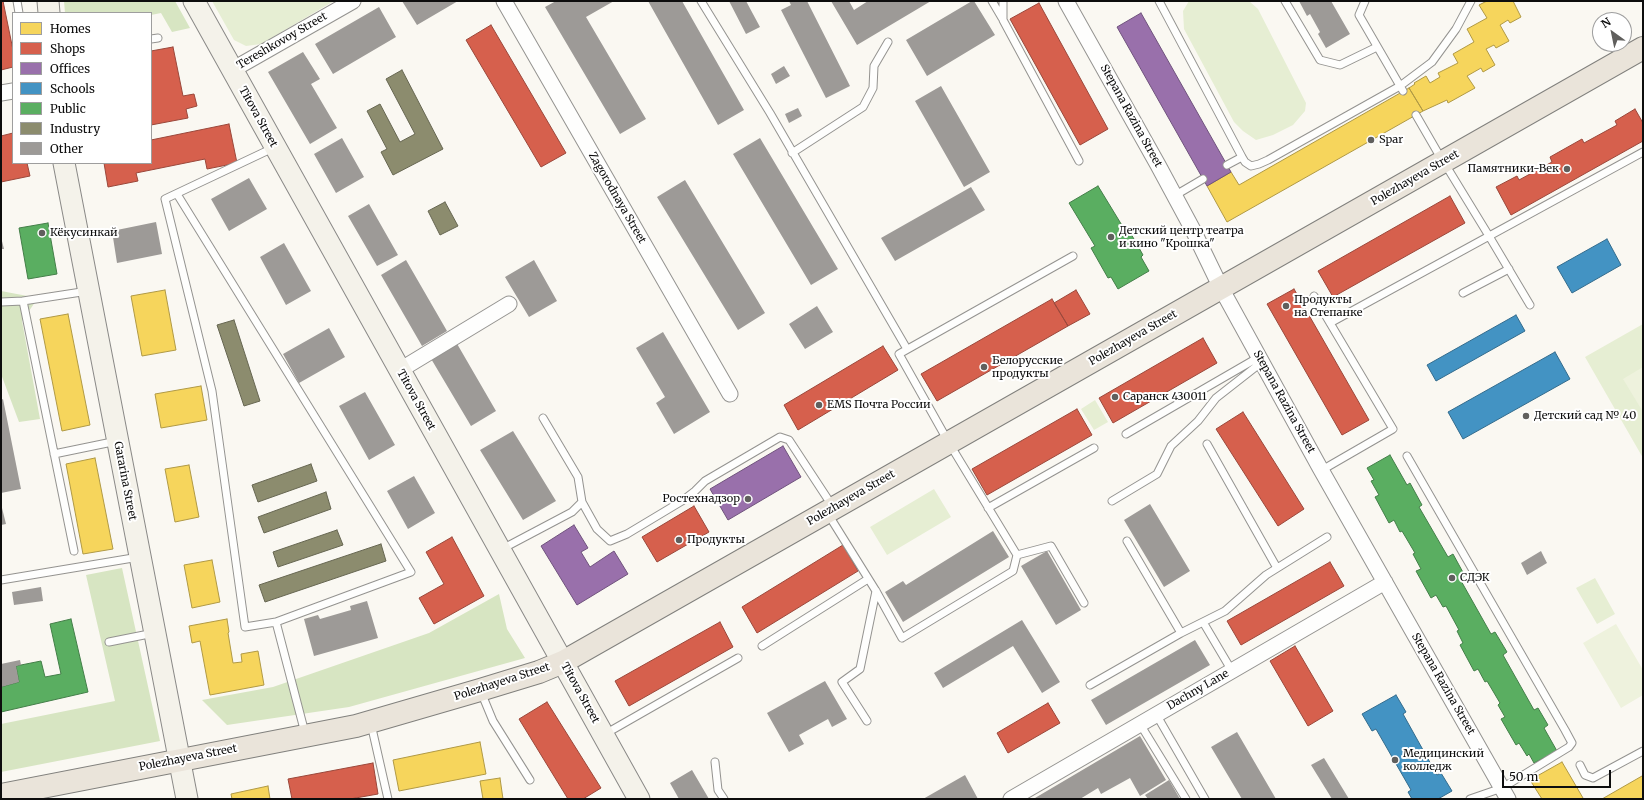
<!DOCTYPE html>
<html>
<head>
<meta charset="utf-8">
<style>
	body { margin:0 }
	#map { position:relative; width:1644px; height:800px; overflow:hidden; background:#faf8f2; font-family:Merriweather,serif }
	canvas { display:block }
	.frame { position:absolute; inset:0; border:2px solid #0d0d0d; pointer-events:none }
	.legend { position:absolute; left:12px; top:12px; width:140px; height:152px; box-sizing:border-box; background:#fff; border:1px solid #9e9e9e; margin:0; padding:5px 7px; list-style:none; font-size:12px; color:#0d0d0d }
	.legend li { display:flex; align-items:center; gap:8px; height:20px }
	.legend b { width:20px; border:1px solid #9e9e9e }
	.north { position:absolute; left:1592px; top:12px; width:40px; height:40px; box-sizing:border-box; background:#fff; border:1px solid #9e9e9e; border-radius:50%; rotate:327deg; font-size:11px; font-weight:700; line-height:16px; text-align:center; color:#0d0d0d }
	.north::after { content:''; display:block; margin:auto; width:14px; height:18px; background:#605f5d; clip-path:polygon(50% 0,100% 100%,50% 72%,0 100%) }
	.scale { position:absolute; left:1502px; top:770px; width:109px; height:18px; box-sizing:border-box; border:2px solid #0d0d0d; border-top:0; padding-left:5px; font-size:12px; line-height:14px; white-space:nowrap; color:#0d0d0d; -webkit-text-stroke:3px #fff; paint-order:stroke }
</style>
</head>
<body>
<div id="map">
<canvas width="1644" height="800"></canvas>
<div class="frame"></div>
<ul class="legend">
<li><b style="height:11px;background:#f6d55c"></b>Homes</li>
<li><b style="height:11px;background:#d6604d"></b>Shops</li>
<li><b style="height:11px;background:#9970ab"></b>Offices</li>
<li><b style="height:11px;background:#4393c3"></b>Schools</li>
<li><b style="height:11px;background:#5aae61"></b>Public</li>
<li><b style="height:11px;background:#8c8c6e"></b>Industry</li>
<li><b style="height:11px;background:#9d9a97"></b>Other</li>
</ul>
<div class="north">N</div>
<div class="scale">50 m</div>
</div>
<script>
const g = document.querySelector('canvas').getContext('2d');
g.lineJoin = 'round';
function fill(path, color) {
  g.fillStyle = color;
  g.fill(path, 'evenodd');
}
function toPath(rows) {
  const path = new Path2D();
  for (const r of rows) {
    path.moveTo(r[0], r[1]);
    for (let i = 2; i < r.length; i += 2) path.lineTo(r[i], r[i + 1]);
  }
  return path;
}
function stroke(path, color, width, dash) {
  g.strokeStyle = color;
  g.lineWidth = width;
  g.lineCap = dash ? 'butt' : 'round';
  g.setLineDash(dash || []);
  g.stroke(path);
}
function drawText(font, color, halo, rows, align = 'center') {
  g.font = font + ' Merriweather,serif';
  g.lineWidth = 4;
  g.setLineDash([]);
  g.textBaseline = 'middle';
  g.strokeStyle = halo;
  g.fillStyle = color;
  for (const [text, x, y, turn = 0] of rows) {
    g.save();
    g.translate(x, y);
    g.rotate((+turn || 0) * Math.PI / 180);
    g.textAlign = isNaN(turn) ? turn : align;
    if (halo) g.strokeText(text, 0, 0);
    g.fillText(text, 0, 0);
    g.restore();
  }
}
fill(toPath([
	[212,1,334,1,261,44,246,46,234,40],
	[1189,1,1249,1,1258,9,1306,103,1305,111,1293,125,1273,135,1256,140,1243,131,1234,122,1184,29,1183,11],
	[1643,324,1643,458,1585,357],
	[1095,400,1108,422,1094,430,1081,409],
	[934,489,951,517,887,555,870,527],
	[1595,578,1615,614,1597,624,1576,588]
]), '#e6eed3');
fill(toPath([
	[64,1,175,1,190,28,172,32,161,13,151,15,151,13,65,13],
	[1,291,38,298,22,321,40,419,19,422,1,374],
	[122,568,160,741,1,772,1,724,115,701,86,575],
	[499,594,507,629,525,658,349,707,227,725,202,700,273,687,429,633]
]), '#d7e5c2');
fill(toPath([
	[1643,367,1643,412,1623,379],
	[1616,624,1643,670,1643,695,1621,708,1583,643]
]), '#eef2dd');
const homes = toPath([
	[1487,1,1513,1,1521,17,1510,23,1508,20,1500,25,1509,41,1496,48,1494,45,1486,49,1495,65,1483,72,1481,68,1467,76,1475,88,1448,103,1447,100,1423,111,1409,88,1415,84,1414,83,1426,76,1430,83,1440,77,1438,73,1458,63,1453,54,1474,42,1467,29,1487,18,1479,5,1487,1],
	[1409,88,1423,111,1227,222,1207,186,1231,172,1239,185,1409,88],
	[165,290,176,350,142,356,131,296,165,290],
	[68,314,90,425,62,431,40,319,68,314],
	[201,386,207,420,161,428,155,394,201,386],
	[95,458,113,549,83,554,66,464,95,458],
	[189,465,199,517,175,522,165,469,189,465],
	[212,560,220,602,192,608,184,565,212,560],
	[227,619,229,632,228,633,233,663,242,662,241,654,258,651,264,685,210,695,200,641,192,643,189,626,227,619],
	[480,742,486,774,399,791,393,760,480,742],
	[1562,762,1583,798,1584,799,1542,799,1530,780,1562,762],
	[1643,775,1643,799,1602,799,1642,776,1643,775],
	[500,778,503,799,483,799,480,781,500,778],
	[268,786,270,799,232,799,231,794,268,786]
]);
fill(homes, '#f6d55c');
stroke(homes, '#b09944', 1);
const shops = toPath([
	[1,1,3,1,13,50,13,67,1,70,1,1],
	[1039,3,1108,129,1080,145,1010,19,1039,3],
	[491,25,566,153,541,167,466,40,491,25],
	[173,47,183,96,194,94,197,106,186,109,188,118,151,125,151,51,173,47],
	[1635,109,1643,123,1643,141,1511,215,1496,187,1517,176,1519,180,1552,162,1550,157,1582,139,1584,143,1617,125,1615,121,1635,109],
	[229,124,237,163,207,169,205,159,136,173,138,181,108,187,104,163,151,163,151,140,229,124],
	[13,133,13,163,27,163,30,176,1,182,1,136,13,133],
	[1450,196,1465,223,1333,297,1318,271,1450,196],
	[1294,289,1369,420,1342,435,1267,304,1294,289],
	[1076,290,1090,314,1068,326,1054,303,1076,290],
	[1052,299,1068,326,937,401,921,374,1052,299],
	[1203,338,1217,363,1113,423,1099,398,1203,338],
	[883,346,898,370,798,430,784,405,883,346],
	[1077,409,1092,435,987,495,972,469,1077,409],
	[1243,412,1304,509,1278,526,1216,429,1243,412],
	[694,506,709,532,657,562,642,537,694,506],
	[452,537,484,596,434,624,419,598,444,584,426,552,452,537],
	[843,545,858,571,757,633,742,607,843,545],
	[1330,562,1344,586,1241,645,1227,621,1330,562],
	[720,622,733,647,629,706,615,681,720,622],
	[1295,646,1333,711,1308,726,1270,661,1295,646],
	[547,702,601,788,583,799,568,799,519,719,547,702],
	[1048,703,1060,723,1008,753,997,733,1048,703],
	[373,763,378,794,350,799,292,799,288,779,373,763]
]);
fill(shops, '#d6604d');
stroke(shops, '#9a473a', 1);
const offices = toPath([
	[1141,13,1231,172,1207,186,1117,27,1141,13],
	[783,446,801,477,728,520,710,489,783,446],
	[574,525,588,548,581,552,590,567,614,551,628,574,577,605,541,546,574,525]
]);
fill(offices, '#9970ab');
stroke(offices, '#6f527c', 1);
const schools = toPath([
	[1607,239,1621,265,1572,293,1557,267,1607,239],
	[1516,315,1525,331,1436,381,1427,365,1516,315],
	[1555,352,1570,379,1463,439,1448,412,1555,352],
	[1396,695,1406,712,1403,714,1437,775,1441,773,1452,791,1438,799,1412,799,1408,792,1411,790,1376,729,1372,731,1362,714,1396,695]
]);
fill(schools, '#4393c3');
stroke(schools, '#336b8c', 1);
const public = toPath([
	[1098,186,1123,227,1126,225,1143,255,1141,257,1149,271,1118,289,1111,277,1108,278,1091,248,1095,246,1069,203,1098,186],
	[48,223,57,274,28,279,19,228,48,223],
	[1390,455,1407,485,1410,483,1422,505,1419,507,1448,557,1453,554,1465,576,1460,579,1491,634,1495,632,1507,652,1503,655,1534,710,1538,708,1548,725,1544,728,1557,751,1534,763,1529,754,1527,756,1519,743,1516,745,1501,719,1505,717,1498,705,1500,703,1487,681,1485,682,1478,669,1474,671,1460,645,1463,643,1457,631,1459,630,1446,606,1443,607,1436,595,1431,598,1416,571,1421,569,1413,554,1415,553,1402,531,1400,532,1394,520,1389,523,1375,497,1379,495,1371,481,1374,480,1367,468,1390,455],
	[71,619,88,692,1,712,1,687,19,682,16,666,41,661,45,677,61,674,50,624,71,619]
]);
fill(public, '#5aae61');
stroke(public, '#437e48', 1);
const industry = toPath([
	[402,70,443,149,393,175,381,152,387,149,367,111,380,104,400,142,415,134,386,79,402,70],
	[445,202,458,226,440,235,428,211,445,202],
	[234,320,260,401,244,406,217,325,234,320],
	[311,464,317,481,258,502,252,485,311,464],
	[326,492,331,509,264,533,258,517,326,492],
	[337,530,343,545,278,567,273,552,337,530],
	[381,544,386,561,265,602,259,585,381,544]
]);
fill(industry, '#8c8c6e');
stroke(industry, '#666651', 1);
fill(toPath([
	[402,1,458,1,417,25],
	[556,1,614,1,586,17,646,119,620,134,545,7],
	[648,1,682,1,744,110,718,125],
	[729,1,746,1,760,27,746,34],
	[789,1,807,1,850,86,826,98,781,10,791,5],
	[831,1,849,1,854,10,868,1,931,1,857,45],
	[972,1,974,1,995,35,927,76,906,40],
	[1299,1,1331,1,1350,34,1326,48,1318,34,1320,32,1310,14,1307,16],
	[379,7,396,37,333,74,315,44],
	[303,52,320,79,311,84,337,128,310,144,268,72],
	[784,66,790,76,776,84,771,74],
	[941,86,990,172,964,187,915,101],
	[798,108,802,116,789,123,785,114],
	[342,138,364,177,336,193,314,154],
	[760,138,838,269,811,285,733,154],
	[249,178,267,209,229,231,211,199],
	[685,180,765,313,738,330,657,197],
	[971,187,985,210,895,261,881,238],
	[369,204,398,255,377,266,348,216],
	[156,222,162,254,117,263,112,231],
	[1,237,4,249,1,249],
	[284,243,311,291,286,305,260,257],
	[406,260,447,331,422,346,381,275],
	[534,260,557,301,529,317,505,277],
	[817,306,833,332,805,349,789,324],
	[329,328,345,357,299,383,283,354],
	[663,332,710,412,674,434,656,403,665,397,636,348],
	[456,342,496,411,471,426,430,357],
	[365,392,395,445,369,460,339,406],
	[3,399,21,489,1,493,1,400],
	[513,431,556,501,523,520,480,450],
	[414,476,435,513,408,529,387,491],
	[1,504,6,524,1,525],
	[1150,504,1190,571,1164,587,1124,520],
	[993,531,1009,557,903,622,885,592,903,581,906,585],
	[1047,551,1081,610,1056,625,1021,566],
	[1541,551,1547,563,1527,575,1521,563],
	[41,587,43,601,14,605,12,592],
	[367,601,378,638,314,656,304,619,318,615,320,619,351,610,350,606],
	[1022,620,1060,682,1042,693,1013,646,943,688,934,673],
	[1195,640,1210,665,1106,725,1091,700],
	[20,660,21,665,16,666,19,682,1,687,1,664],
	[825,681,847,719,832,727,828,719,799,735,804,744,789,752,767,713],
	[1237,732,1276,799,1242,799,1211,747],
	[1140,736,1166,780,1140,796,1130,778,1101,794,1098,788,1080,799,1035,799,1035,798],
	[1324,758,1349,799,1332,799,1311,765],
	[692,770,709,799,679,799,670,783],
	[965,775,978,799,923,799],
	[1169,780,1180,799,1148,799,1145,795]
]), '#9d9a97');
const lane = toPath([
	[17,1,19,13],
	[701,1,770,113,907,349],
	[992,1,1002,18],
	[1003,1,1003,20,1079,161],
	[1159,1,1242,157,1245,162,1251,166,1259,164,1268,160,1400,86,1432,62,1456,29,1471,1],
	[1285,1,1320,60,1340,65,1377,47],
	[1365,1,1359,15,1403,91],
	[151,39,158,38],
	[1416,115,1442,160],
	[273,148,165,199,212,391,245,627,276,622,305,733],
	[792,153,863,107,873,88,874,66,888,42],
	[1445,164,1489,236,1530,305],
	[1227,165,1242,157],
	[177,194,411,572,276,622],
	[1174,196,1203,179],
	[1073,256,899,354,949,443,1017,555,1051,546,1084,603],
	[1463,293,1509,269],
	[1314,296,1393,429,1322,470],
	[23,301,74,551],
	[1,302,23,301,88,291],
	[1330,323,1643,152],
	[1126,434,1259,357],
	[1207,444,1277,568],
	[54,454,117,441],
	[1407,456,1565,730,1572,743,1569,747,1502,788,1470,799],
	[1112,501,1157,474,1171,446,1198,421,1216,398,1262,362],
	[582,502,597,529,610,541,627,534,682,501,695,491,705,481,780,437,789,440,833,507],
	[988,508,1094,448],
	[828,514,876,591,902,638,1013,571,1017,555],
	[1127,541,1181,633,1225,611,1266,575,1327,537],
	[502,549,572,512,582,502,578,477,543,418],
	[1,580,139,557],
	[1203,622,1232,671],
	[109,642,154,633],
	[762,646,868,579],
	[1090,685,1181,633],
	[481,692,493,721,530,780],
	[1156,714,1205,799],
	[867,721,842,682,860,669,876,591],
	[371,724,388,799],
	[1140,724,1186,799],
	[605,734,738,658],
	[715,762,718,790,724,799],
	[1580,765,1585,775,1593,778,1643,751]
]);
const street = toPath([
	[504,1,730,394],
	[1066,1,1158,165,1193,230,1221,288,1320,468,1508,799],
	[232,70,353,1],
	[1,93,13,91],
	[400,370,509,304],
	[1011,799,1385,582]
]);
const secondary = toPath([
	[48,1,49,13],
	[194,1,639,799],
	[64,163,187,799]
]);
const primary = toPath([
	[1,795,356,726,480,690,539,672,563,662,1643,48]
]);
stroke(lane, '#949390', 9);
stroke(street, '#949390', 17);
stroke(secondary, '#8a8987', 23);
stroke(primary, '#81807d', 24);
stroke(lane, '#fefefd', 7);
stroke(street, '#fefefd', 15);
stroke(secondary, '#f4f2ea', 21);
stroke(primary, '#eae4da', 22);
for (const [x, y, r, color] of [
	[1371,140,4,"#605f5d"],
	[1567,169,4,"#605f5d"],
	[42,233,4,"#605f5d"],
	[1111,237,4,"#605f5d"],
	[1286,306,4,"#605f5d"],
	[984,367,4,"#605f5d"],
	[1115,397,4,"#605f5d"],
	[819,405,4,"#605f5d"],
	[1526,416,4,"#605f5d"],
	[748,499,4,"#605f5d"],
	[679,540,4,"#605f5d"],
	[1452,578,4,"#605f5d"],
	[1395,760,4,"#605f5d"]
]) {
  const dot = new Path2D();
  dot.arc(x, y, r, 0, 2 * Math.PI);
  g.fillStyle = color;
  g.fill(dot);
  stroke(dot, '#fff', 1.5);
}
drawText('11px', '#0d0d0d', '#fff', [
	["Tereshkovoy Street",282,41,-30],
	["Stepana Razina Street",1131,116,61],
	["Titova Street",258,117,61],
	["Polezhayeva Street",1415,178,-30],
	["Zagorodnaya Street",617,198,60],
	["Polezhayeva Street",1133,338,-30],
	["Titova Street",416,400,61],
	["Stepana Razina Street",1284,402,61],
	["Gararina Street",125,481,79],
	["Polezhayeva Street",851,498,-30],
	["Polezhayeva Street",502,682,-18],
	["Stepana Razina Street",1443,684,60],
	["Dachny Lane",1198,690,-30],
	["Titova Street",580,693,61],
	["Polezhayeva Street",188,758,-11]
]);
drawText('11px', '#0d0d0d', '#fff', [
	["Spar",1379,140],
	["Памятники-Век",1559,169,"right"],
	["Детский центр театра",1119,231],
	["и кино \"Крошка\"",1119,244],
	["Кёкусинкай",50,233],
	["Продукты",1294,300],
	["на Степанке",1294,313],
	["Белорусские",992,361],
	["продукты",992,374],
	["Саранск 430011",1123,397],
	["EMS Почта России",827,405],
	["Детский сад № 40",1534,416],
	["Ростехнадзор",740,499,"right"],
	["Продукты",687,540],
	["СДЭК",1460,578],
	["Медицинский",1403,754],
	["колледж",1403,767]
], 'left');
</script>
</body>
</html>
